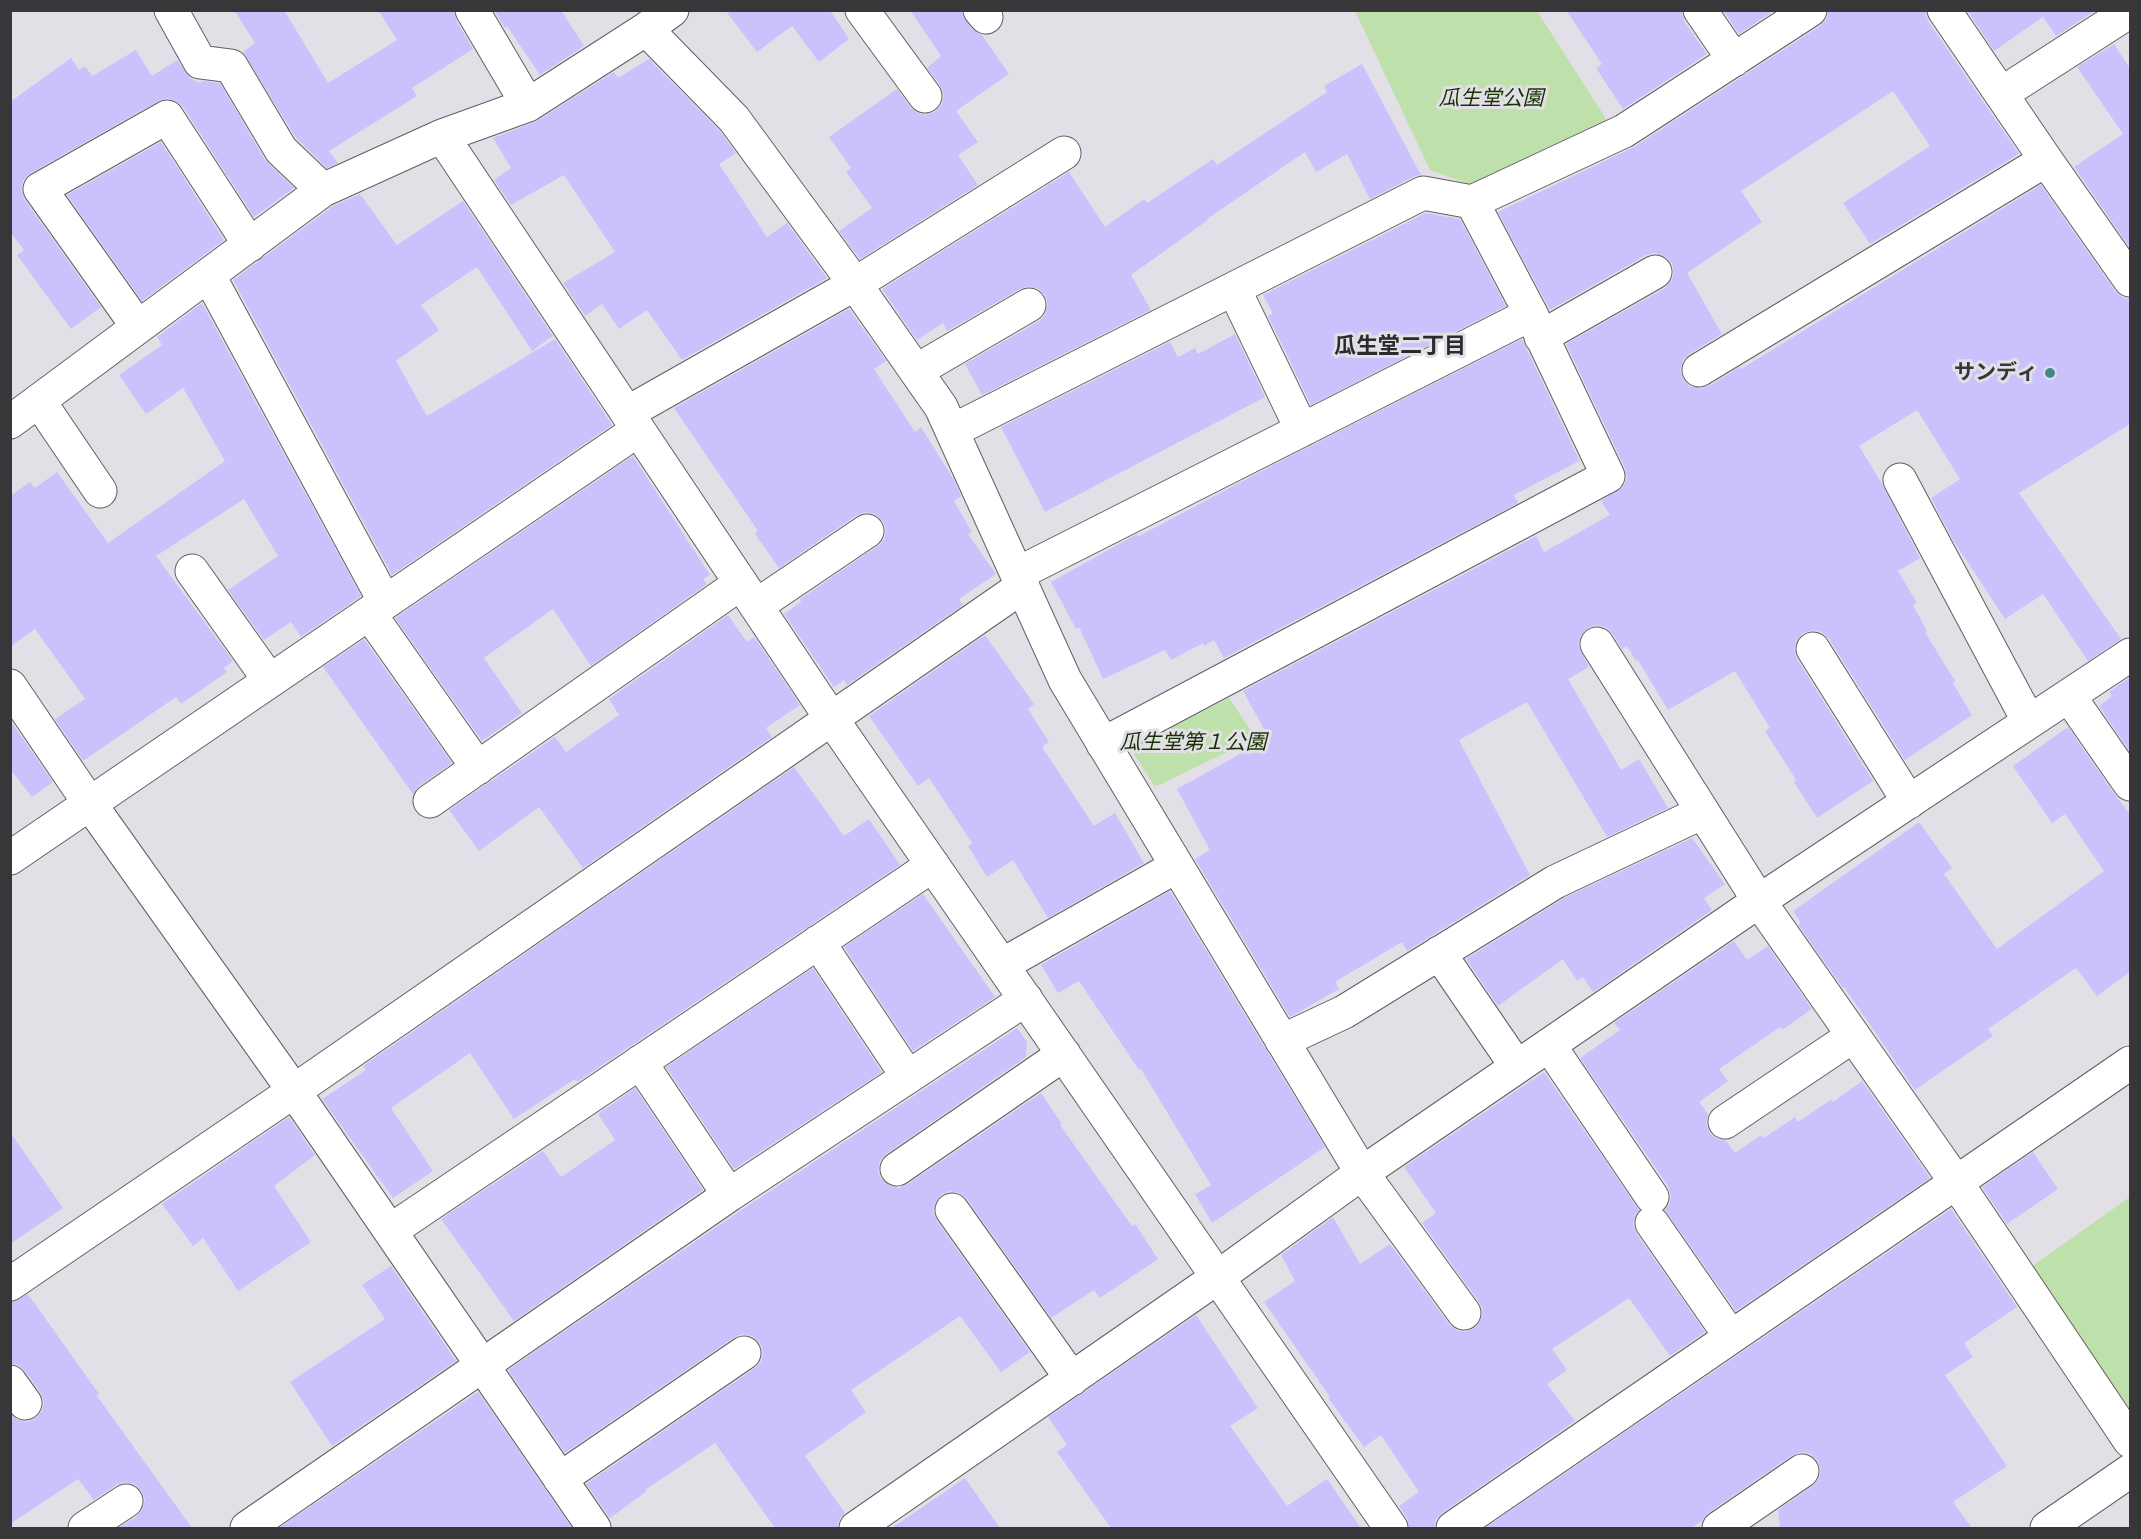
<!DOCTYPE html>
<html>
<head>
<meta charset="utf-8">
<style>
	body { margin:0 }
	#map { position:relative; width:2141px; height:1539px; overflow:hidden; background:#e2e0e6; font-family:"PT Serif",serif }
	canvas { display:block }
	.frame { position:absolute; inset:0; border:12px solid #373638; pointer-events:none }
</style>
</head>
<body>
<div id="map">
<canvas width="2141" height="1539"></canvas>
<div class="frame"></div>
</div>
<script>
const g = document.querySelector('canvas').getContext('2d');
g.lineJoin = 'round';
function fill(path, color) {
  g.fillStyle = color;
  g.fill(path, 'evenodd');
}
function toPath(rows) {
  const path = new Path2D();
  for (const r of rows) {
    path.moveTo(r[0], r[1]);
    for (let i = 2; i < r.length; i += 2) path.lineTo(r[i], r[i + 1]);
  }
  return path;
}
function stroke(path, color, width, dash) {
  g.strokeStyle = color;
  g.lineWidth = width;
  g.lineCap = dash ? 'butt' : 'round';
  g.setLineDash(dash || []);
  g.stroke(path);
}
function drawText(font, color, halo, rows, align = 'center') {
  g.font = font + ' "PT Serif","Noto Sans JP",serif';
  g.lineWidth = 6;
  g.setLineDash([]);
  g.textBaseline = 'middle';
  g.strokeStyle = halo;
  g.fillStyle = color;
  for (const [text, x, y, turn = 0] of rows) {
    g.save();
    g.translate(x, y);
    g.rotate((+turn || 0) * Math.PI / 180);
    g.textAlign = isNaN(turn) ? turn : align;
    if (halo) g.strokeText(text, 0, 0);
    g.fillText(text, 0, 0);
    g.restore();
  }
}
fill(toPath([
	[1355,11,1537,11,1617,136,1493,193,1430,170],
	[1229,698,1256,738,1155,787,1130,748],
	[2130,1197,2130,1409,2031,1267]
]), '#bee0aa');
fill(toPath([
	[234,10,284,10,328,83,397,40,378,10,453,10,456,20,473,49,412,88,417,96,329,151,338,163,327,168,296,138,243,52,255,43],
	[494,10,561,10,584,46,540,75,507,26,505,28],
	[725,10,830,10,849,39,819,62,792,26,757,52],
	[910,10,960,10,972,29,982,35,1009,74,956,111,978,142,958,155,978,185,860,259,839,231,872,208,846,172,851,168,829,137,897,89,910,107,918,113,926,115,936,111,942,104,944,95,940,85,927,68,941,56],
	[1566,10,1681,10,1684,21,1707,54,1623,109,1596,68,1602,64],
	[1723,10,1775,10,1739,34],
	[1828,10,1925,10,1928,21,2019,154,1870,244,1843,203,1930,146,1893,91,1741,191,1762,222,1687,273,1722,334,1689,354,1683,360,1680,370,1683,379,1689,386,1700,389,1709,386,1740,367,1741,369,2041,185,2115,291,2122,297,2130,299,2130,424,2019,493,2121,639,2088,661,2043,594,2005,619,1953,540,1931,498,1960,479,1917,410,1859,446,1882,484,1920,558,1898,571,1917,603,1913,605,1927,631,1925,632,1955,681,1953,683,1972,715,1905,760,1829,639,1821,632,1813,630,1803,633,1796,641,1794,649,1797,659,1873,781,1817,818,1794,782,1796,780,1765,731,1770,728,1735,671,1668,710,1638,660,1636,661,1627,646,1622,649,1613,634,1605,627,1596,625,1588,628,1581,635,1578,645,1589,667,1568,679,1621,770,1639,759,1668,808,1607,837,1527,702,1459,740,1530,875,1407,951,1402,942,1335,982,1339,989,1290,1017,1195,859,1210,850,1177,789,1269,738,1243,691,1536,536,1544,552,1610,515,1601,501,1623,487,1627,478,1625,468,1566,344,1665,288,1671,281,1674,273,1672,263,1664,256,1655,253,1646,255,1550,310,1498,212,1634,147,1820,26,1826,19],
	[1967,10,2092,10,2093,12,2056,36,2043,17,1994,51],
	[2114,44,2130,68,2130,248,2074,167,2123,134,2077,67],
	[136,50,152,76,177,60,190,78,200,83,202,81,220,83,265,160,294,188,254,217,183,107,176,101,167,98,158,101,31,173,23,181,21,189,24,199,101,307,71,329,17,255,24,250,10,232,10,102,71,58,79,70,85,66,92,76],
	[649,59,720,131,736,153,719,164,767,237,787,223,827,278,682,360,647,310,619,329,602,304,585,316,563,283,615,252,564,175,511,205,494,180,511,168,493,138,537,121,614,72,618,78],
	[1362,64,1421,175,1415,176,1370,199,1347,154,1316,172,1305,152,1207,219,1208,220,1131,275,1151,310,982,395,965,364,1039,321,1045,315,1048,305,1045,295,1039,289,1029,286,1020,289,947,331,943,323,917,340,882,289,1069,172,1105,227,1144,199,1147,203,1213,159,1217,165,1327,92,1324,86],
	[161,142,224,240,142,301,67,195],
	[360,194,397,245,463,201,553,336,532,351,477,267,421,305,439,330,396,361,427,416,555,339,612,425,392,575,233,280,333,206],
	[1426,213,1460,219,1506,306,1311,405,1268,316,1273,314,1263,295],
	[202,303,361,596,301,637,291,622,264,640,228,590,278,556,244,499,156,556,233,661,224,668,227,672,181,704,176,697,83,761,55,719,85,699,35,629,10,647,10,496,30,482,35,488,57,472,108,543,225,461,183,388,146,414,119,375,162,345,157,337],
	[849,309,886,361,874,369,915,432,921,427,954,480,961,496,954,501,972,532,968,534,996,574,959,599,963,605,847,685,844,680,834,687,784,614,801,602,800,599,878,546,884,540,886,530,883,521,875,514,866,512,857,515,779,568,755,534,758,531,674,408],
	[1235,334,1265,397,1045,512,1001,427,1170,342,1178,357,1195,348,1198,354],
	[1522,339,1583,468,1579,461,1514,495,1518,503,1224,658,1214,640,1204,646,1203,643,1171,660,1165,650,1103,679,1079,627,1076,629,1051,582,1130,538,1137,534,1139,536,1277,463],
	[633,456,710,575,703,579,707,584,591,666,553,609,484,658,522,713,482,741,395,618],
	[728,615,747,642,754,637,800,705,766,728,772,737,583,868,539,807,479,851,449,810,555,737,566,752,619,715,609,699],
	[985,635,1034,704,1028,709,1049,742,1042,747,1094,826,1115,813,1144,863,1048,918,1013,860,987,877,968,846,972,843,929,778,918,786,869,716],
	[364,639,452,763,419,786,413,794,323,667],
	[2130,677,2130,752,2099,706,2112,696,2109,692],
	[10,720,53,782,32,797,10,769],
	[2068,727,2115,795,2130,814,2130,972,2097,996,2076,968,1988,1029,1993,1036,1915,1090,1844,987,1843,988,1798,925,1801,923,1793,911,1919,822,1952,868,1944,874,1997,949,2104,871,2065,814,2052,823,2013,766],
	[794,767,844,836,869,819,900,865,577,1082,575,1079,514,1119,470,1053,391,1108,433,1171,393,1198,322,1099,366,1070,363,1066],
	[1692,838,1725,884,1704,898,1712,910,1593,992,1583,977,1577,981,1563,959,1498,1006,1466,959,1564,898],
	[1170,891,1325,1147,1212,1223,1195,1194,1211,1185,1141,1069,1139,1070,1079,981,1058,993,1041,965],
	[923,894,995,997,913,1051,844,947],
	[1734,941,1747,960,1768,946,1812,1009,1782,1030,1780,1027,1719,1069,1728,1081,1699,1102,1708,1114,1706,1124,1710,1133,1717,1139,1726,1141,1735,1153,1761,1135,1764,1138,1795,1117,1798,1122,1832,1099,1833,1102,1862,1081,1930,1178,1736,1311,1665,1210,1669,1205,1671,1196,1668,1186,1580,1058,1620,1030,1614,1023],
	[813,968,882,1072,734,1169,666,1067],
	[1017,1028,1027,1042,1026,1057,886,1154,880,1161,878,1171,881,1179,890,1186,899,1188,908,1184,1041,1093,1062,1124,1060,1125,1132,1226,1135,1224,1158,1259,1100,1298,1094,1290,1051,1318,967,1199,959,1193,950,1191,942,1194,935,1203,933,1212,937,1221,1030,1352,1001,1372,960,1316,851,1390,866,1412,805,1456,845,1513,839,1520,837,1528,775,1528,715,1443,645,1490,647,1491,610,1518,586,1484,755,1368,761,1361,763,1352,760,1343,752,1336,742,1334,733,1338,565,1453,508,1370,740,1211],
	[1544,1072,1639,1210,1635,1216,1633,1224,1637,1234,1705,1332,1670,1356,1629,1298,1552,1349,1567,1370,1547,1384,1575,1421,1442,1513,1436,1519,1434,1528,1409,1528,1407,1518,1399,1506,1419,1492,1381,1435,1364,1447,1328,1398,1330,1397,1264,1302,1295,1281,1281,1255,1333,1217,1360,1264,1390,1244,1449,1324,1456,1330,1465,1332,1475,1328,1481,1320,1483,1310,1479,1302,1422,1223,1436,1213,1404,1167],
	[635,1088,703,1190,514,1321,441,1219,543,1151,561,1177,615,1140,598,1114],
	[289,1117,315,1155,274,1186,311,1242,238,1291,203,1238,193,1246,162,1204],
	[10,1132,63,1208,10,1244],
	[2033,1152,2058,1189,2007,1224,1982,1187],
	[1951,1209,2017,1307,1964,1343,1973,1357,1945,1375,2007,1466,1953,1502,1972,1528,1780,1528,1778,1510,1813,1486,1819,1479,1821,1470,1818,1461,1811,1454,1801,1452,1791,1456,1708,1513,1702,1521,1691,1528,1485,1528],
	[391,1266,456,1361,332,1446,290,1382,385,1319,362,1285],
	[28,1294,99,1394,97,1396,192,1528,118,1528,136,1517,142,1510,145,1500,141,1490,134,1484,124,1482,116,1485,94,1500,78,1479,10,1524,10,1415,18,1420,26,1422,35,1419,42,1411,44,1402,40,1392,25,1371,18,1365,10,1364,10,1303],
	[1196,1315,1258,1408,1230,1426,1287,1506,1327,1479,1361,1528,1111,1528,1057,1452,1067,1445,1048,1417],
	[478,1392,572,1528,279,1528],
	[965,1478,1000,1528,892,1528]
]), '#cbc2fd');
const minor = toPath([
	[171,10,200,62,231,66,281,150,323,190],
	[472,10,528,105],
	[862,10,925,96],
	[980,10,986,17],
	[1700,10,1734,60],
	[1944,10,2046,160,2130,280],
	[646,29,734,119,855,284,941,407,1065,680,1362,1173,1464,1313],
	[2001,94,2130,11],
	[442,136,831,718,1391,1528],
	[1472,202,1624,131,1810,10],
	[209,276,385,602],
	[1234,289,1302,430],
	[138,327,40,189,167,117,250,245],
	[1541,337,1655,272],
	[1699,370,2046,160],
	[916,371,1029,305],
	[39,401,100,491],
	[627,413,855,284,1064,153],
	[10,422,323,190,442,136,528,105,646,29,672,10],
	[952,431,1423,193,1472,202,1531,314,1608,476,1103,744],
	[1900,480,2029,722],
	[192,571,270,681],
	[1017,574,1531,314],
	[756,606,867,531],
	[369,613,478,768],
	[1597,644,1759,901,1956,1182,2130,1441],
	[1813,649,1909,802],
	[10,686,90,804,294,1091,594,1528],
	[2069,696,2130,784],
	[430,801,741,583],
	[10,858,638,430],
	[818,942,908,1077],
	[1439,953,1517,1067],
	[1002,965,1177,866],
	[1282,1041,1344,1012,1555,882,1703,812],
	[1549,1045,1652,1197],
	[1725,1122,1853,1036],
	[897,1169,1064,1054],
	[729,1195,1026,999],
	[952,1210,1072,1379],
	[1652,1223,1731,1337],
	[390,1231,933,865],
	[10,1284,294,1091,1023,586],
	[10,1382,25,1403],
	[560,1479,744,1353],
	[85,1528,126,1501],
	[247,1528,729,1195,640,1062],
	[856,1528,1218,1277,1362,1173,1549,1045,1759,901,2130,655],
	[1453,1528,2130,1063],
	[1719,1528,1802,1471],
	[2047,1528,2130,1471]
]);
stroke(minor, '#605f64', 35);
stroke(minor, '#fff', 33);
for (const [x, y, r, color] of [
	[2050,373,6,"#428a8a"]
]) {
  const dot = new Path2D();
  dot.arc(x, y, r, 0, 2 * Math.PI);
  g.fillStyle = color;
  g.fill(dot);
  stroke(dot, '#e2e0e6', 2);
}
drawText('italic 21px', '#173201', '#e2e0e6', [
	["瓜生堂公園",1491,99],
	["瓜生堂第１公園",1193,743]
]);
drawText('bold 21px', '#373638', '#e2e0e6', [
	["サンディ",2038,373]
], 'right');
drawText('bold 22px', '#2c2a2f', '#e2e0e6', [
	["瓜生堂二丁目",1400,347]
]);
</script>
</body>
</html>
